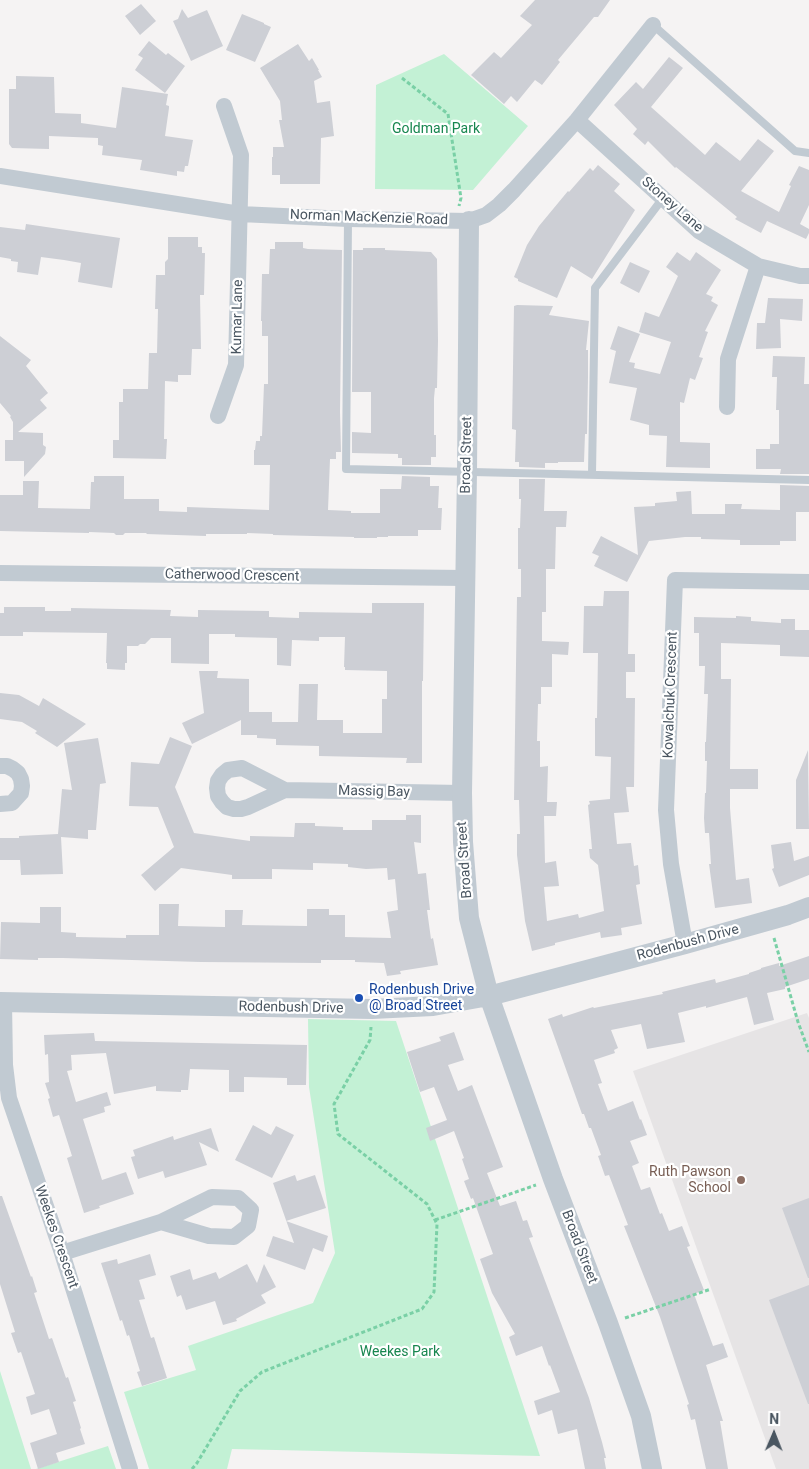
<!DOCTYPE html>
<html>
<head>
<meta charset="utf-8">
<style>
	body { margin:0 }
	#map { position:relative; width:809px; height:1469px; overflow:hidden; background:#f5f3f3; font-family:Roboto,sans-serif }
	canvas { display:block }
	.north { position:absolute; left:749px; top:1409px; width:50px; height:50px; -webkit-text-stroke:4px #fff; paint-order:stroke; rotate:1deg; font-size:14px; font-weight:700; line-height:20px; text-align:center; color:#4a5661 }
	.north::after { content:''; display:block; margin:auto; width:18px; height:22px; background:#4a5661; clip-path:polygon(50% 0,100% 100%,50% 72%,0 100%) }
</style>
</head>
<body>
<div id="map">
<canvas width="809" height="1469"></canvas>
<div class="north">N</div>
</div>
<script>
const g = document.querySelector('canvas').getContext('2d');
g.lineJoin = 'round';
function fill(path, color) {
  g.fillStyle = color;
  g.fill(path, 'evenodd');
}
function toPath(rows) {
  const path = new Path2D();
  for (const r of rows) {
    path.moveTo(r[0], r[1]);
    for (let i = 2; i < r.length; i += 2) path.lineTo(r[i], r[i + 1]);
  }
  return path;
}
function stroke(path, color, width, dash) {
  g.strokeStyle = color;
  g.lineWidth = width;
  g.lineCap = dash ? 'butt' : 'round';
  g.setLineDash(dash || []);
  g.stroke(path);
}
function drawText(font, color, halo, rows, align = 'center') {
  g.font = font + ' Roboto,sans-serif';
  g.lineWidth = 4.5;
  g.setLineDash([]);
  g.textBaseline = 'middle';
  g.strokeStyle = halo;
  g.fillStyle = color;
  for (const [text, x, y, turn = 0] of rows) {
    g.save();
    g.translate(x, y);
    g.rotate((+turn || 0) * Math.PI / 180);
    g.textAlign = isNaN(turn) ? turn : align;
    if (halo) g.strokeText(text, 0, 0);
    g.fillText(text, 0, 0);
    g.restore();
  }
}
fill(toPath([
	[807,1013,809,1018,809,1469,776,1469,633,1071]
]), '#e6e4e5');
fill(toPath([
	[444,54,528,126,473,190,375,189,376,85],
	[308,1019,396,1021,540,1456,232,1449,227,1469,149,1469,124,1392,196,1370,188,1346,313,1303,335,1253,309,1087],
	[0,1371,31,1469,0,1469],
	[108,1446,116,1469,36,1469]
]), '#c3f1d5');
fill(toPath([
	[535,0,610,0,598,17,594,17,558,60,560,62,542,85,535,80,517,102,511,96,504,104,471,75,494,52,501,58,532,25,520,16],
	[141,4,156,21,140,35,125,16],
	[182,9,188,18,207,10,223,46,191,61,173,21,178,19],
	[242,14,264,23,264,24,271,27,255,62,226,50],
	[149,41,166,55,168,53,185,66,165,93,135,70,143,58,138,55],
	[298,44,309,61,312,58,319,70,318,70,322,77,314,81,317,103,330,101,334,136,321,138,320,184,280,184,280,175,272,175,272,157,273,157,273,147,284,147,279,120,282,120,280,101,260,68],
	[669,57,683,68,651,107,705,155,716,142,740,161,758,139,774,151,741,191,779,212,791,186,789,185,799,166,809,170,809,205,800,224,809,229,809,233,806,239,767,221,761,233,735,219,737,217,676,167,675,168,648,141,645,145,633,134,637,129,614,105,636,82,643,89],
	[16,76,54,77,55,113,81,114,81,123,116,128,122,87,168,94,166,105,169,106,169,108,165,136,193,140,188,166,185,166,184,172,177,171,177,176,140,170,142,160,102,155,103,146,98,145,98,138,49,136,49,149,12,148,9,144,9,89,16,89],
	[598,165,620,184,614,191,635,210,592,279,571,266,557,298,518,281,518,279,514,277,527,245,539,226,568,191,569,192,590,168,593,171],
	[26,224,120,238,112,288,78,282,81,263,64,260,41,257,38,275,17,272,18,262,11,261,11,259,0,257,0,227,25,230],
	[168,237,198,237,198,247,202,247,202,253,205,253,204,295,200,295,201,349,192,349,191,375,178,375,178,382,165,381,164,439,167,439,166,459,113,458,113,440,119,440,119,402,123,402,123,389,148,389,149,353,157,353,158,309,155,309,156,275,165,275,165,262,168,259],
	[275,242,303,242,303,248,308,249,342,250,340,412,341,452,336,452,336,459,330,459,328,510,351,511,351,513,380,513,380,489,401,489,402,476,430,477,430,486,439,486,438,508,442,508,441,530,418,530,418,536,388,536,388,537,377,537,377,538,354,538,354,537,273,535,273,534,247,533,247,534,206,534,206,536,146,534,147,533,125,533,123,535,116,535,114,533,89,532,89,533,0,531,0,495,23,495,23,481,39,481,38,508,90,509,91,482,94,482,94,476,124,476,124,499,159,499,159,511,187,512,187,507,269,510,270,465,254,465,254,450,255,450,256,441,260,441,260,436,262,436,264,384,268,384,268,336,262,336,262,321,261,321,262,274,269,274,270,249,275,249],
	[363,248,385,248,385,250,431,252,437,259,438,341,437,388,435,388,434,398,434,435,436,435,436,457,431,457,431,465,402,465,402,458,398,458,398,454,352,453,352,432,371,433,371,392,352,392,353,250,363,250],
	[677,252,690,261,696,252,721,270,706,294,713,297,711,301,718,305,705,331,708,332,699,357,703,358,695,380,690,378,684,403,680,402,680,442,710,443,710,468,666,467,667,436,649,435,649,425,630,420,637,388,609,383,616,351,610,349,618,326,640,334,629,362,635,363,634,368,660,374,671,342,639,332,645,312,659,317,678,276,666,267],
	[630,262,650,271,639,293,620,283],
	[768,298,803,299,802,321,780,319,781,348,756,349,757,323,765,323],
	[517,305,553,306,549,315,589,321,586,350,588,350,588,377,587,434,585,434,584,462,558,462,558,463,545,463,545,468,519,467,519,462,515,462,516,430,512,429,514,306],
	[0,336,31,360,26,366,48,393,40,400,47,408,18,432,43,433,43,445,46,447,45,454,24,477,24,461,5,461,5,440,13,440,13,422,10,417,11,416,0,403],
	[773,356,805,357,804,384,809,384,809,474,780,474,781,469,756,469,756,449,770,449,770,444,779,444,779,410,776,410,777,377,772,377],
	[519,479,545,479,544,511,567,511,566,527,556,527,555,569,546,569,546,612,542,612,542,641,569,642,568,655,552,654,552,687,541,687,541,704,538,704,537,741,540,741,540,767,548,766,547,802,557,802,556,816,544,816,545,863,556,861,559,886,544,887,547,921,578,914,579,918,604,911,598,865,590,858,589,849,592,849,588,805,590,804,589,801,610,799,611,757,595,756,595,718,597,718,598,653,583,653,584,606,603,606,604,591,629,591,628,654,635,654,635,672,626,672,626,698,635,698,634,787,626,787,629,812,614,813,617,844,631,843,634,866,638,865,640,884,636,885,642,924,621,928,622,935,601,938,600,932,555,943,555,945,532,951,525,921,517,855,517,834,520,834,519,800,514,800,517,597,521,597,521,569,518,569,518,528,520,528,521,499,519,499],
	[780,485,809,486,809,512,796,512,796,541,780,541,780,545,740,545,740,540,701,539,701,537,685,537,649,541,627,582,594,566,599,556,592,553,601,536,638,555,634,507,655,506,655,503,677,501,676,492,691,491,692,514,725,514,725,504,742,504,741,509,780,510],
	[372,603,424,603,423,681,422,681,422,763,406,763,407,758,319,756,319,746,276,745,276,739,257,738,257,735,241,735,241,720,192,744,182,723,204,713,199,671,218,671,217,678,249,679,249,712,272,712,272,722,298,722,299,684,318,684,317,720,343,720,343,733,382,733,382,699,387,699,387,671,345,670,345,667,344,667,345,637,319,637,319,641,292,640,291,666,277,665,277,638,235,637,235,634,209,634,209,664,171,663,171,638,151,638,145,644,140,644,138,646,127,646,127,663,125,663,125,670,107,669,107,663,106,663,107,633,23,632,23,636,0,636,0,613,4,613,4,607,45,607,45,611,71,611,71,608,171,610,170,616,198,617,198,610,269,611,269,617,299,618,299,612,372,613],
	[736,616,751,617,751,621,781,623,781,619,795,619,795,630,809,630,809,657,780,656,780,645,721,643,721,679,731,679,730,769,758,769,758,789,730,789,730,808,736,880,749,878,752,903,715,908,709,864,711,864,709,833,705,833,704,818,705,793,706,793,707,761,705,761,705,742,706,742,708,694,704,694,705,666,699,666,699,633,694,633,694,617,736,618],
	[0,693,19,695,39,706,43,698,86,724,57,747,35,733,37,731,22,722,0,719],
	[170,737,192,746,175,787,194,833,250,841,250,836,294,837,295,823,315,823,315,826,343,827,343,830,372,830,372,820,406,820,406,815,421,815,421,843,414,842,418,874,426,873,430,910,427,910,431,939,433,938,438,965,400,971,401,974,387,976,384,963,355,962,355,960,321,960,321,963,201,962,63,958,38,958,38,960,0,959,1,922,40,923,40,907,61,907,61,932,76,933,76,937,126,938,126,935,159,935,159,904,179,904,178,926,225,927,225,910,243,910,242,925,307,926,307,909,329,909,329,915,345,915,345,937,391,938,387,912,398,910,395,879,388,880,387,868,366,869,348,867,348,864,313,863,313,870,272,869,272,879,232,879,232,875,181,868,155,891,141,875,174,847,158,807,129,806,131,762,159,764],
	[98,738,106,783,100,784,96,830,88,830,88,839,61,837,63,874,21,875,20,860,0,860,0,838,19,838,19,836,58,834,62,789,72,790,64,743],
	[808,750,809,829,796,829,796,780],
	[791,842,794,861,809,856,809,875,779,887,772,869,774,868,771,845],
	[809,956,809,979,785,987,785,989,767,993,774,1020,754,1025,747,997,706,1008,706,1006,678,1013,685,1042,647,1049,641,1024,611,1030,618,1048,614,1050,615,1053,594,1060,602,1083,598,1084,608,1111,633,1101,640,1120,641,1119,647,1135,630,1141,639,1163,632,1166,641,1190,650,1187,660,1214,662,1213,669,1231,682,1226,690,1246,687,1247,704,1290,694,1294,713,1346,723,1343,728,1357,706,1365,723,1421,720,1421,728,1469,706,1469,695,1419,691,1420,687,1405,689,1404,660,1317,624,1226,628,1225,609,1175,605,1176,598,1156,601,1155,591,1128,589,1128,584,1114,582,1114,548,1019,562,1014,563,1017,593,1007,594,1008,663,994,662,992,715,979,716,983,749,974,749,973,761,969,761,968,779,963,779,966],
	[454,1032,464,1060,448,1065,458,1091,472,1085,503,1167,487,1173,500,1206,516,1201,523,1221,527,1220,533,1237,529,1238,589,1398,602,1442,606,1458,604,1458,606,1469,585,1469,577,1429,558,1434,552,1410,538,1415,534,1401,560,1392,550,1365,549,1366,542,1346,516,1356,509,1337,515,1334,492,1293,480,1259,493,1254,473,1198,471,1199,464,1181,469,1179,462,1159,464,1158,454,1131,430,1141,426,1128,447,1120,434,1087,420,1092,407,1052,441,1041,439,1037],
	[94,1033,95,1041,307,1045,306,1085,287,1085,287,1078,244,1077,244,1092,229,1092,229,1070,190,1069,188,1090,181,1090,181,1092,156,1091,156,1086,114,1094,106,1053,71,1055,72,1070,67,1071,76,1102,107,1092,111,1105,104,1107,105,1112,83,1119,102,1180,126,1172,134,1194,99,1206,100,1208,84,1213,67,1158,72,1156,59,1115,53,1117,48,1099,50,1098,45,1083,49,1082,48,1054,45,1055,44,1035],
	[253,1125,271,1135,276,1126,294,1135,272,1178,235,1160],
	[211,1128,219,1152,199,1142,207,1165,165,1178,163,1171,138,1179,131,1157,135,1156,133,1150,173,1136,174,1140],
	[295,1175,297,1181,315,1175,326,1208,286,1221,328,1236,323,1252,313,1248,305,1270,266,1256,273,1236,294,1243,273,1183],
	[0,1196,2,1196,31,1277,32,1276,37,1292,34,1293,49,1339,52,1338,66,1378,68,1377,76,1401,73,1402,81,1428,80,1429,85,1444,56,1453,59,1462,38,1469,30,1443,57,1434,49,1409,31,1415,26,1397,35,1394,21,1352,18,1353,11,1333,15,1332,0,1284],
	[809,1198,809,1278,808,1278,782,1208],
	[150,1254,156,1275,139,1280,145,1299,139,1300,151,1338,154,1337,167,1378,142,1386,137,1372,140,1371,129,1335,127,1336,122,1320,120,1321,101,1263,117,1259,118,1264],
	[247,1264,257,1283,264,1264,276,1287,261,1295,266,1303,236,1319,237,1321,223,1325,215,1301,186,1310,181,1295,177,1297,170,1276,190,1269,193,1280,216,1272,219,1279],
	[809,1285,809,1404,808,1404,769,1300]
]), '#cdcfd5');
stroke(toPath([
	[402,78,448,114,461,198,459,206],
	[774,938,798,1022,809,1052],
	[435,1220,536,1185],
	[625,1318,711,1289],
	[192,1469,197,1463,240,1391,262,1372,422,1309,434,1292,437,1224,427,1204,338,1134,334,1104,370,1040,371,1027]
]), '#7ad0a6', 3, [4, 2.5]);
stroke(toPath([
	[653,25,795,151,809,153],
	[348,219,346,469,809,480],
	[592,474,595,288,663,198]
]), '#c1cad2', 8);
stroke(toPath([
	[577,120,699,231,758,266,800,276,809,276],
	[0,176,240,214,348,219,469,221,486,215,499,205,514,190,577,120,653,25],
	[727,407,728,359,758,266],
	[218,416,236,365,241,155,224,106],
	[0,573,465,578],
	[0,766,7,766,13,769,18,773,21,779,22,786,21,793,12,803,0,804],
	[285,790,242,768,228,770,222,775,218,781,217,788,218,796,222,802,227,807,234,809,241,809,248,807,285,790,462,793],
	[685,944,671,864,666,810,675,580,809,582],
	[4,1002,5,1065,9,1098,62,1253,130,1469],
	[62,1253,161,1222,212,1197,238,1198,251,1210,248,1226,234,1237,209,1236,161,1222]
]), '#c1cad2', 16);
stroke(toPath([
	[469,221,467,472,462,793,463,842,469,918,489,996,553,1179,608,1323,641,1416,652,1469],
	[0,1002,372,1009,433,1006,489,996,685,944,788,915,809,907]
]), '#c1cad2', 20);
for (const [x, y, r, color] of [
	[359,998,5,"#1a4fb4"],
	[741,1180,5,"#8d6e63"]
]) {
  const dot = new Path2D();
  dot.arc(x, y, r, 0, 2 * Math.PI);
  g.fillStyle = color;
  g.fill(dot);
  stroke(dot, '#fff', 2);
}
drawText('14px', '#17864f', '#fff', [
	["Goldman Park",436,129],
	["Weekes Park",400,1352]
]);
drawText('14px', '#4a5661', '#fff', [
	["Stoney Lane",672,205,41],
	["Norman MacKenzie Road",369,218,2],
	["Kumar Lane",238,317,-89],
	["Broad Street",467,455,-89],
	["Catherwood Crescent",232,576,1],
	["Kowalchuk Crescent",671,695,-88],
	["Massig Bay",374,792,1],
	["Broad Street",465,860,-94],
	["Rodenbush Drive",688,943,-15],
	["Rodenbush Drive",291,1008,1],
	["Weekes Crescent",56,1237,71],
	["Broad Street",579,1247,69]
]);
drawText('14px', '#164399', '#fff', [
	["Rodenbush Drive",369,990],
	["@ Broad Street",369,1006]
], 'left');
drawText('14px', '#785e54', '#fff', [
	["Ruth Pawson",731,1172],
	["School",731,1188]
], 'right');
</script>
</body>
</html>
